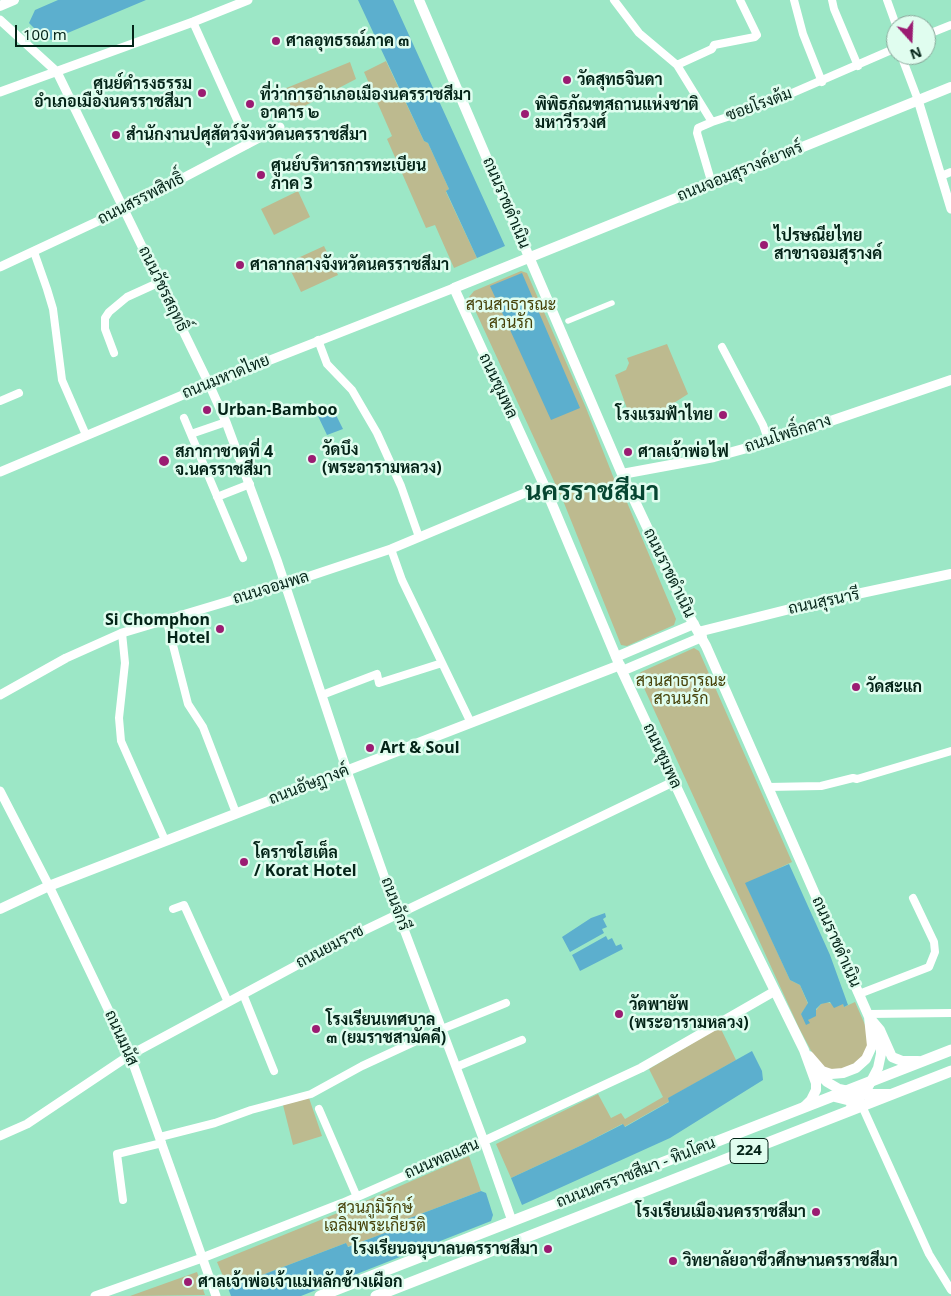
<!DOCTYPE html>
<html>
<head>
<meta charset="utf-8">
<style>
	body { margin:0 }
	#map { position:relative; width:951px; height:1296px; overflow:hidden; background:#9ce7c6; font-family:"Noto Sans",sans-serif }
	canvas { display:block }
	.north { position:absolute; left:886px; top:15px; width:50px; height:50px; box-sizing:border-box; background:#e0fdef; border:1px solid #88a699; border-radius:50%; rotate:160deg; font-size:14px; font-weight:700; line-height:20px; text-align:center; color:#032317 }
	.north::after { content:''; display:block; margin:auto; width:18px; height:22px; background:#9b1c72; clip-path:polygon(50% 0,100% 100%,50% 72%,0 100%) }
	.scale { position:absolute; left:15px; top:25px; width:119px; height:22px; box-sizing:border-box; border:2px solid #032317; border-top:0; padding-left:6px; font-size:15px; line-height:18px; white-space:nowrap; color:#032317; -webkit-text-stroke:4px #e0fdef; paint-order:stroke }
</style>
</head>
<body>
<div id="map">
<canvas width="951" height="1296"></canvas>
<div class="north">N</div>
<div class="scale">100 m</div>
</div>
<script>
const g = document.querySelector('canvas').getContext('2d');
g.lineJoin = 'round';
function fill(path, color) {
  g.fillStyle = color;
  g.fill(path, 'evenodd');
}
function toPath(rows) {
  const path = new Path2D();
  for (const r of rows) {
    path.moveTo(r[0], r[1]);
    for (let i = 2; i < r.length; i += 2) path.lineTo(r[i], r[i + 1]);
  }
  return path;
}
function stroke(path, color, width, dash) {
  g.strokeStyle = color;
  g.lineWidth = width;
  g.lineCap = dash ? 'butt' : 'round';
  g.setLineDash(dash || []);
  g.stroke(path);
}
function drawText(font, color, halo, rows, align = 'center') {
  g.font = font + ' "Noto Sans",Sarabun,sans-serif';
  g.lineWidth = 5;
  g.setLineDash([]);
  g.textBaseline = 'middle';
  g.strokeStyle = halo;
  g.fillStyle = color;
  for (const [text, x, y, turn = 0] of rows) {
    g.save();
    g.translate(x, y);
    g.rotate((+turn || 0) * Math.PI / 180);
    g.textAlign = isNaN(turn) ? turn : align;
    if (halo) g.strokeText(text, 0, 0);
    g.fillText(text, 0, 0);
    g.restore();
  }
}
fill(toPath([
	[386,61,424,141,428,143,449,189,446,192,477,258,454,268,435,225,426,228,387,139,392,136,364,72],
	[350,62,356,79,293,112,284,89],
	[298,191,310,217,274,235,261,209],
	[324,246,338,275,301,292,287,263],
	[521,271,527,273,586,408,622,499,626,500,676,619,674,625,627,646,621,645,564,503,469,297,474,291],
	[667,344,688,394,658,413,630,417,615,375,626,370,629,363,627,358],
	[694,648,699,651,792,862,746,884,790,980,800,985,808,1004,801,1014,808,1020,821,1004,826,1002,833,1004,843,1004,844,1007,855,1002,870,1036,864,1059,838,1071,824,1068,816,1060,799,1028,639,677,638,675,641,672],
	[720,1027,736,1060,669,1098,670,1101,624,1127,622,1124,582,1145,511,1178,496,1144,598,1094,611,1118,621,1113,625,1119,663,1097,649,1069],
	[309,1098,322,1136,293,1145,283,1105],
	[469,1156,481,1191,397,1223,399,1228,347,1247,346,1243,228,1288,217,1262,345,1210],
	[197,1272,205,1295,130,1296]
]), '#bdba8f');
fill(toPath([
	[58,0,146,0,51,40,39,33,29,23,35,10],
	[358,0,393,0,505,246,477,258,446,191,449,189,428,143,424,141],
	[522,273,580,408,551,420,490,286],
	[332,407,343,429,327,435,317,414],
	[789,864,830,955,848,1005,844,1007,843,1004,834,1008,830,1002,821,1004,816,1009,816,1016,808,1020,810,1023,806,1025,801,1014,808,1003,800,985,790,980,745,883],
	[605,913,606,917,603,919,607,927,602,929,604,933,570,952,562,937,591,918],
	[606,936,608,940,612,938,616,946,621,944,623,949,580,971,572,955],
	[752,1051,762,1071,763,1080,670,1138,522,1205,511,1178,582,1145,623,1124,625,1127,669,1102,668,1098],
	[481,1191,486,1193,493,1215,491,1221,301,1296,231,1296,228,1288,346,1243,348,1247,398,1228,397,1223]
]), '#5cafce');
stroke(toPath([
	[568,321,612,303]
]), '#fff', 5.5);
stroke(toPath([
	[614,0,639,33,677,65,712,122,767,104,896,48],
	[794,0,803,34,822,82],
	[832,0,834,9,858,66],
	[887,0,896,25],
	[193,22,248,144],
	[926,35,951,25],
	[901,55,918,100],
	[677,65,712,49,714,45,755,37,757,35,740,0],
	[941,176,951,172],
	[712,184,697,133,698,128,712,122],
	[34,252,47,289,53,309,62,380,86,435],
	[318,340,327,364,352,390,377,433,401,486,419,537],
	[722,347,763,425,769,442],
	[114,353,105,329,105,318,109,312,127,297,160,282],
	[0,401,19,393],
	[184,418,243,558],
	[191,434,226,422],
	[217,497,250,484],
	[391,549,402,580,471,723],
	[166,618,188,704,203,727,236,813],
	[122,633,125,663,119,718,121,741,165,840],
	[322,695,377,674,379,683,442,663],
	[768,787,821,786,853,778,857,779,951,751],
	[173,909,184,905,228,1002],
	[243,994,274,1071],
	[859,994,929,967,935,952,934,942,913,898],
	[868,1014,951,1013],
	[456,1067,522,1040],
	[862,1106,929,1254,951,1290],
	[319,1109,357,1197],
	[160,1137,215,1123,251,1110,311,1094,362,1066,442,1029,506,1003],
	[123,1200,117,1154,162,1143]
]), '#fff', 8);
stroke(toPath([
	[0,20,57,72,209,384,226,422,277,560,347,771,388,887,484,1141,512,1221],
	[0,92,193,22,248,0],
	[918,100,951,209],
	[0,267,124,209,280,127],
	[0,472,209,384,454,288],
	[0,695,66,658,122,633,286,584,391,549,544,485],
	[0,791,49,886,130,1055,216,1296],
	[0,1136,27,1124,130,1055,340,942,673,782],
	[95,1296,202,1258,343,1203,484,1141,641,1068,775,991]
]), '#fff', 9);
stroke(toPath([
	[419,0,622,474,688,614,706,646,869,1017,880,1030,892,1057,902,1061,918,1061],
	[0,6,14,0],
	[622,474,714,457,769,442,951,380],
	[698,632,810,604,951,574],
	[616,657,694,624],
	[622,671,702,637],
	[0,909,49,886,620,665],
	[809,1056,822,1071,831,1074,843,1073,856,1068,866,1059,872,1046,869,1017],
	[816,1071,827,1082,839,1089,863,1094,889,1094],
	[804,1107,811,1100,816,1090,816,1083,804,1050,713,865,622,671,544,485,454,288,951,87],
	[851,1107,867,1089,878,1068,881,1054,881,1047,878,1036]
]), '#fff', 10);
stroke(toPath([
	[833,1096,857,1102,862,1106],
	[320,1296,951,1050],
	[376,1296,951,1071]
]), '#fff', 11);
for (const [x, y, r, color] of [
	[276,41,5,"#9b1c72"],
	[567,80,5,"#9b1c72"],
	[202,93,5,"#9b1c72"],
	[250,104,5,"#9b1c72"],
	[525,114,5,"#9b1c72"],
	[116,135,5,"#9b1c72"],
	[261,175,5,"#9b1c72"],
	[764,245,5,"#9b1c72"],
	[240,265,5,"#9b1c72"],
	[207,410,5,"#9b1c72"],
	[723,415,5,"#9b1c72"],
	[628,452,5,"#9b1c72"],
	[312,459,5,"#9b1c72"],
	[164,461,6,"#9b1c72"],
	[220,629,5,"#9b1c72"],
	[856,687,5,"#9b1c72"],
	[370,748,5,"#9b1c72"],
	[244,862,5,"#9b1c72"],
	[619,1014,5,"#9b1c72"],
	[316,1029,5,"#9b1c72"],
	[816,1212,5,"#9b1c72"],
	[548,1249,5,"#9b1c72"],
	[673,1261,5,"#9b1c72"],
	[188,1282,5,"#9b1c72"]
]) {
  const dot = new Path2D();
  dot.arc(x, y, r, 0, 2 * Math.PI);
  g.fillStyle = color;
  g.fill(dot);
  stroke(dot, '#e0fdef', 2);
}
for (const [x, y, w] of [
	[749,1151,38]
]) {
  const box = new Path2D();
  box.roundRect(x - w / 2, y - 12.5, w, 25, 4);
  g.fillStyle = '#e0fdef';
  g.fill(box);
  stroke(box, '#032317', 1);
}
drawText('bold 15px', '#032317', null, [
	["224",749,1151]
]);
drawText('bold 16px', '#032317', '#e0fdef', [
	["ศาลอุทธรณ์ภาค ๓",286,41],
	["วัดสุทธจินดา",577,80],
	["ศูนย์ดำรงธรรม",192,84,"right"],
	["อำเภอเมืองนครราชสีมา",192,102,"right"],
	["ที่ว่าการอำเภอเมืองนครราชสีมา",260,95],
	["อาคาร ๒",260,113],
	["พิพิธภัณฑสถานแห่งชาติ",535,105],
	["มหาวีรวงศ์",535,123],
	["สำนักงานปศุสัตว์จังหวัดนครราชสีมา",126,135],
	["ศูนย์บริหารการทะเบียน",271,166],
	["ภาค 3",271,184],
	["ไปรษณียไทย",774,236],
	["สาขาจอมสุรางค์",774,254],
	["ศาลากลางจังหวัดนครราชสีมา",250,265],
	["Urban-Bamboo",217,410],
	["โรงแรมฟ้าไทย",713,415,"right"],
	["วัดบึง",322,450],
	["(พระอารามหลวง)",322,468],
	["สภากาชาดที่ 4",175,452],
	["จ.นครราชสีมา",175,470],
	["ศาลเจ้าพ่อไฟ",638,452],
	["Si Chomphon",210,620,"right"],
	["Hotel",210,638,"right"],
	["วัดสะแก",866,687],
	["Art & Soul",380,748],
	["โคราชโฮเต็ล",254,853],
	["/ Korat Hotel",254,871],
	["วัดพายัพ",629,1005],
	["(พระอารามหลวง)",629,1023],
	["โรงเรียนเทศบาล",326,1020],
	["๓ (ยมราชสามัคคี)",326,1038],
	["โรงเรียนเมืองนครราชสีมา",806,1212,"right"],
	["โรงเรียนอนุบาลนครราชสีมา",538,1249,"right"],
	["วิทยาลัยอาชีวศึกษานครราชสีมา",683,1261],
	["ศาลเจ้าพ่อเจ้าแม่หลักช้างเผือก",198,1282]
], 'left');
drawText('16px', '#032317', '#e0fdef', [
	["ซอยโรงต้ม",759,105,-20],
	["ถนนจอมสุรางค์ยาตร์",740,172,-22],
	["ถนนสรรพสิทธิ์",141,199,-27],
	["ถนนราชดำเนิน",506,203,67],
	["ถนนวัชรสฤทธิ์",163,289,64],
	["ถนนมหาดไทย",226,377,-22],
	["ถนนชุมพล",498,386,65],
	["ถนนโพธิ์กลาง",788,434,-18],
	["ถนนราชดำเนิน",669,573,64],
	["ถนนจอมพล",271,588,-17],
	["ถนนสุรนารี",824,602,-12],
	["ถนนชุมพล",662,756,65],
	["ถนนอัษฎางค์",309,785,-21],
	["ถนนจักรี",395,904,70],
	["ถนนราชดำเนิน",836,942,66],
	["ถนนยมราช",330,947,-28],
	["ถนนมนัส",121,1038,66],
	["ถนนพลแสน",442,1159,-23],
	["ถนนนครราชสีมา - หินโคน",636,1173,-21]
]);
drawText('16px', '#47430a', '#e0fdef', [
	["สวนสาธารณะ",511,305],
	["สวนรัก",511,323],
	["สวนสาธารณะ",681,681],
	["สวนนรัก",681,699],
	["สวนภูมิรักษ์",375,1208],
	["เฉลิมพระเกียรติ",375,1226]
]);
drawText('bold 26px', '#064631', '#e0fdef', [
	["นครราชสีมา",592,493]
]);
</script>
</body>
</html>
